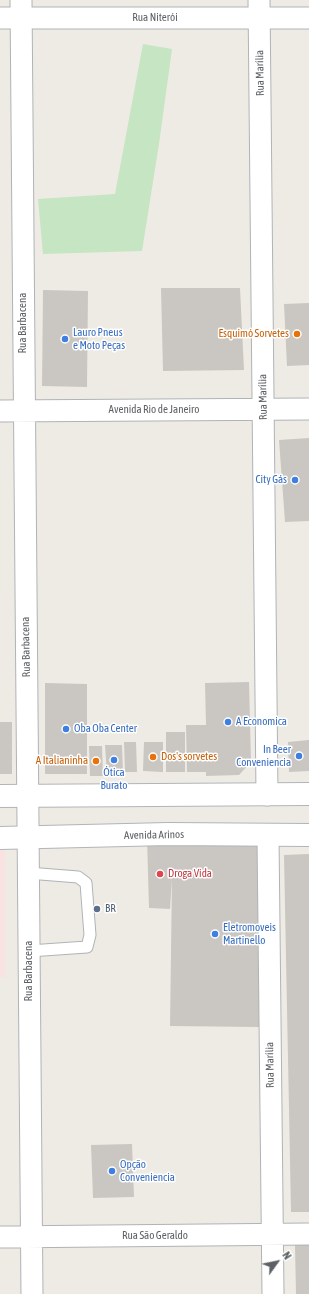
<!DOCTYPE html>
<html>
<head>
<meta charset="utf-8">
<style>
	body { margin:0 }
	#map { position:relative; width:309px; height:1294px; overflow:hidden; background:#eeebe5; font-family:"Asap Condensed",sans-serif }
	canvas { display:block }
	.north { position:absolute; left:257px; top:1242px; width:40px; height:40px; -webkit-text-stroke:3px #fff; paint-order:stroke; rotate:57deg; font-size:11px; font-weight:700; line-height:16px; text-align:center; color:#5d6165 }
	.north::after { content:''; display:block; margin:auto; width:14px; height:18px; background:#5d6165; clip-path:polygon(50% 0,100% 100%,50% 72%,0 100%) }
</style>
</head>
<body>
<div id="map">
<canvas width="309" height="1294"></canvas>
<div class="north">N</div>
</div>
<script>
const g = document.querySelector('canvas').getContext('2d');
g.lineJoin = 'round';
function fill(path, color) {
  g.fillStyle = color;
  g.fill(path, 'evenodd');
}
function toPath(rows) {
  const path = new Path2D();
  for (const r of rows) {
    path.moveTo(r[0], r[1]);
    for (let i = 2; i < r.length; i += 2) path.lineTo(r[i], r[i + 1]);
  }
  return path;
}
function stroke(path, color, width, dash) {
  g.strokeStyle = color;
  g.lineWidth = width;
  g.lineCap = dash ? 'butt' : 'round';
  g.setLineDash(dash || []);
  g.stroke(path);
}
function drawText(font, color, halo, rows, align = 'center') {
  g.font = font + ' "Asap Condensed",sans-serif';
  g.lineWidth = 3;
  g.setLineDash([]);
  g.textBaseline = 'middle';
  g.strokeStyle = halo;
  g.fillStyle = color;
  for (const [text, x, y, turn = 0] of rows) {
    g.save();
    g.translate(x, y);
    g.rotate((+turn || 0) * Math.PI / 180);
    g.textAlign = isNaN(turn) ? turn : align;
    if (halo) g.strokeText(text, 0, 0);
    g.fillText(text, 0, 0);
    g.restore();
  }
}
fill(toPath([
	[0,850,5,850,5,977,0,977]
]), '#fae2e2');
fill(toPath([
	[143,44,172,49,159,144,142,251,43,254,38,199,115,194]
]), '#c6e5c2');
fill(toPath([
	[161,288,240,288,244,370,163,371],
	[43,290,88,291,87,387,42,386],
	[309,303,309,365,287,366,284,304],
	[309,438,309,521,285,522,279,440],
	[249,682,251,762,239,775,206,776,206,772,187,772,186,725,206,725,205,683],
	[45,683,87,684,87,774,45,774],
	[0,722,12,722,12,774,0,774],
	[166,732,185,732,185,772,166,772],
	[309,740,309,771,289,772,288,742],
	[124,742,136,742,137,772,125,772],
	[144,742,163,742,163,772,143,771],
	[105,745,122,745,123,774,107,775],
	[89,746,102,746,103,776,90,776],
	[147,838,260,841,259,1027,170,1026,172,878,170,909,149,908],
	[309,854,309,1212,291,1212,284,855],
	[132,1144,134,1197,93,1198,91,1145],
	[295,1245,309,1245,309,1294,296,1294]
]), '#cac6c1');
const service = toPath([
	[28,873,78,877,86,883,90,935,87,947,29,951]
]);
const minor = toPath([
	[21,0,32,1294],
	[259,0,267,795],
	[0,18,309,18],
	[0,411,309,409],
	[268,836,273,1294],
	[0,1237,309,1234]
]);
const secondary = toPath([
	[0,796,309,794],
	[0,838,168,834,309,835]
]);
stroke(service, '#b0b3b7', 13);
stroke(minor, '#b0b3b7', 23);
stroke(secondary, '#b1b5b9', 24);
stroke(service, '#fff', 11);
stroke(minor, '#fff', 21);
stroke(secondary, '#fff', 22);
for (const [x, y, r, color] of [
	[297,334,4,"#e8710a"],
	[65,339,4,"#3f7fe0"],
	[295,480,4,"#3f7fe0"],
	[228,722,4,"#3f7fe0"],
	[66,729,4,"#3f7fe0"],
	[299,756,4,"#3f7fe0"],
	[153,757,4,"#e8710a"],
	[114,760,4,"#3f7fe0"],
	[96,761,4,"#e8710a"],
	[160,874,4,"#e0444e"],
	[97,909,4,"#5c6f8a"],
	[215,934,4,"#3f7fe0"],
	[112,1171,4,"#3f7fe0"]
]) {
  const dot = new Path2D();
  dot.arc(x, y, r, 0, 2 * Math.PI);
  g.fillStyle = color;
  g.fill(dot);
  stroke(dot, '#fff', 1.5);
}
drawText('11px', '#5d6165', '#fff', [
	["Rua Niterói",155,18],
	["Rua Marília",260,73,-91],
	["Rua Barbacena",23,323,-90],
	["Rua Marília",263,397,-91],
	["Avenida Rio de Janeiro",154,410],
	["Rua Barbacena",26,647,-91],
	["Avenida Arinos",154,835,-1],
	["Rua Barbacena",29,971,-90],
	["Rua Marília",270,1065,-91],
	["Rua São Geraldo",155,1236]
]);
drawText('11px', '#366cbe', '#fff', [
	["Lauro Pneus",73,333],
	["e Moto Peças",73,346],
	["City Gás",287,480,"right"],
	["A Economica",236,722],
	["Oba Oba Center",74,729],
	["In Beer",291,750,"right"],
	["Conveniencia",291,763,"right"],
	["Ótica",114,773,"center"],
	["Burato",114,786,"center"],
	["Eletromoveis",223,928],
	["Martinello",223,941],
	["Opção",120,1165],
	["Conveniencia",120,1178]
], 'left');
drawText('11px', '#c56008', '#fff', [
	["Esquimó Sorvetes",289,334],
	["Dos's sorvetes",161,757,"left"],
	["A Italianinha",88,761]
], 'right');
drawText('11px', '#be3a42', '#fff', [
	["Droga Vida",168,874]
], 'left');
drawText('11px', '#4e5e75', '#fff', [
	["BR",105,909]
], 'left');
</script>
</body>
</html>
